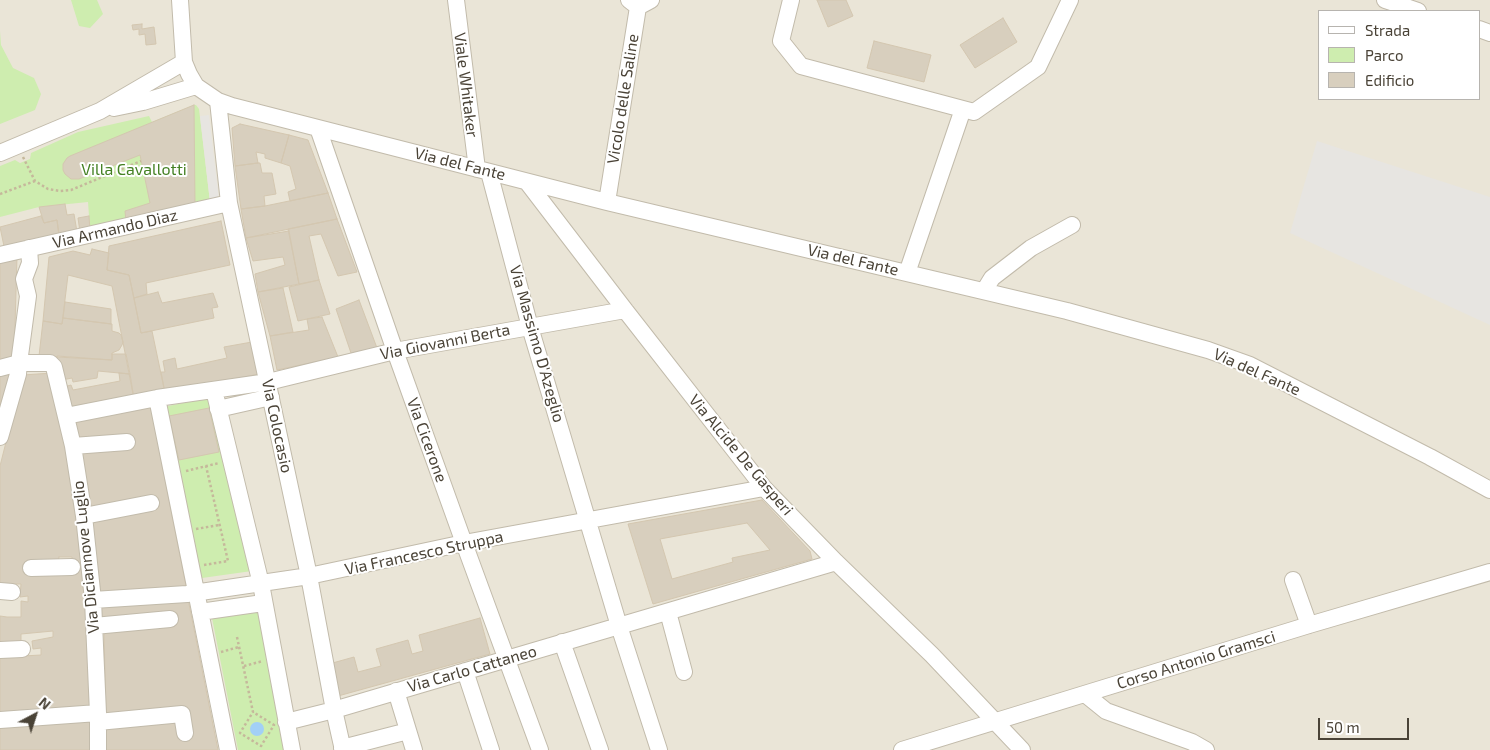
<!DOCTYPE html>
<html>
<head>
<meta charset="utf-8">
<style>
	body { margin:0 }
	#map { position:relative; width:1490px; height:750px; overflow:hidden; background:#f6f2e9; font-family:"Exo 2",sans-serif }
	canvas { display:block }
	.legend { position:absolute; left:1318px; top:10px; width:162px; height:90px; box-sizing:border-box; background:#fff; border:1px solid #b7b4af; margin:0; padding:6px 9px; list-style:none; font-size:15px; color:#4a4337 }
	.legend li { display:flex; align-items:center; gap:10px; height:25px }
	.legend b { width:25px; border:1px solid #b7b4af }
	.north { position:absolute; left:10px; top:690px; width:50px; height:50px; -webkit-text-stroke:4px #fff; paint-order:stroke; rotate:40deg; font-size:14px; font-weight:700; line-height:20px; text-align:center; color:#4a4337 }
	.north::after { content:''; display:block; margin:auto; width:18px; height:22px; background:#4a4337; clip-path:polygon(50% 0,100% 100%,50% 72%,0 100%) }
	.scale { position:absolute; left:1318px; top:718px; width:91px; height:22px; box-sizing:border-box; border:2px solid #4a4337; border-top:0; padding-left:6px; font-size:15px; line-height:18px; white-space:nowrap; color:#4a4337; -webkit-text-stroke:4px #fff; paint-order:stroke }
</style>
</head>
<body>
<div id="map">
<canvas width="1490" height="750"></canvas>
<ul class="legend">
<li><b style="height:6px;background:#fff"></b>Strada</li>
<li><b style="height:14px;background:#ceedaf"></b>Parco</li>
<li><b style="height:14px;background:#d8cfbe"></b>Edificio</li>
</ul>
<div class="north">N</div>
<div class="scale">50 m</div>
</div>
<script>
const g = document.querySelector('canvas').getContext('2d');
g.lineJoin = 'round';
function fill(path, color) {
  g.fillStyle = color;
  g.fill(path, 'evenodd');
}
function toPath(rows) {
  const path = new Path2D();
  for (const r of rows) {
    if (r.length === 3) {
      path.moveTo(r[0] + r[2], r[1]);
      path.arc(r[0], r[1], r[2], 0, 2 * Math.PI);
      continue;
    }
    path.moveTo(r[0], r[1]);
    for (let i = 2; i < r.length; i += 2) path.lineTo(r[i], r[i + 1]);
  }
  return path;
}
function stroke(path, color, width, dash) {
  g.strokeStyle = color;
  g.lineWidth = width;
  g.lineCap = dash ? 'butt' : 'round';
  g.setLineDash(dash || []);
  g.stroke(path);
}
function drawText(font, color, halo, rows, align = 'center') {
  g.font = font + ' "Exo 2",sans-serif';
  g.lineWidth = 4;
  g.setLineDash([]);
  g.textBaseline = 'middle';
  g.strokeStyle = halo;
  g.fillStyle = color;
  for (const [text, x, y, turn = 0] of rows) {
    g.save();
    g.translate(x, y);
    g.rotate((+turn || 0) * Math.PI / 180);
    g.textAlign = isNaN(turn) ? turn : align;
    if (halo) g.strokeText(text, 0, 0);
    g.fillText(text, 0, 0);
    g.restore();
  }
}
fill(toPath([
	[0,0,1490,0,1490,750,0,750],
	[1319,11,1479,11,1479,99,1319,99]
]), '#eae5d7');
fill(toPath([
	[71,0,97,0,103,14,90,28,79,26],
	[0,31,1,45,13,68,34,78,41,94,35,110,0,124],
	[194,105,196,105,199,109,210,202,90,230,88,202,39,207,0,217,0,166,15,160,20,163,30,159,31,153,78,132,149,116,152,122],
	[210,397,252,571,202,578,164,407],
	[258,610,285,750,238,750,212,618]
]), '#ceedaf');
fill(toPath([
	[209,115,219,199,210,202,200,116],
	[1317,141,1490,197,1490,325,1290,233]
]), '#e7e5e1');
fill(toPath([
	[257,729,7]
]), '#a2d0f6');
const building = toPath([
	[817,0,846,0,853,16,828,27,817,0],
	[1003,18,1017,42,975,68,960,45,1003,18],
	[142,24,142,29,154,27,156,44,146,45,145,34,139,35,139,29,133,30,132,25,142,24],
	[874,41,931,55,924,82,867,68,874,41],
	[194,105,195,206,126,222,125,211,150,203,140,155,79,179,71,179,65,174,63,170,63,164,67,158,70,156,194,105],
	[240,124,289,135,281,163,265,158,265,154,256,152,258,163,235,166,232,128,240,124],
	[289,135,308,140,328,193,290,201,288,192,296,189,290,166,281,163,289,135],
	[258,163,260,163,262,173,272,173,276,194,264,196,265,206,241,209,235,166,258,163],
	[328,193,337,219,246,238,241,209,265,206,328,193],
	[65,204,67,215,74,214,77,232,59,235,57,220,44,223,39,207,65,204],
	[41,216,44,223,57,220,59,235,5,251,0,227,41,216],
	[89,216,90,230,80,232,78,218,89,216],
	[337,219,357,272,338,276,321,234,309,236,319,280,299,284,288,229,337,219],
	[221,221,230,265,146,283,147,294,134,298,129,275,107,270,109,246,221,221],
	[289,231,299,284,258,292,255,274,285,265,283,257,253,261,246,238,289,231],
	[92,249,109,253,107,270,129,275,141,333,152,331,165,393,134,399,112,286,68,275,62,324,43,321,49,257,73,251,90,255,92,249],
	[17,257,14,361,0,365,0,260,17,257],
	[319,280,330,314,298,321,289,287,319,280],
	[283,288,293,332,270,336,258,292,283,288],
	[158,292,162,303,213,293,218,307,212,308,214,318,141,333,134,298,158,292],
	[359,300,377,348,351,353,336,309,359,300],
	[65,302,111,309,111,324,63,318,65,302],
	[322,317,338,357,277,370,270,336,309,330,307,319,322,317],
	[63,318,112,324,112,331,119,333,121,335,123,342,122,345,119,350,112,353,112,360,39,356,43,321,62,324,63,318],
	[252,342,259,374,165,393,161,372,165,372,163,361,175,358,177,369,227,358,224,347,252,342],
	[112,354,126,354,130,374,98,371,97,378,73,382,72,378,62,380,57,356,112,360,112,354],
	[13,369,0,418,0,373,13,369],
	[52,373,72,471,88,596,93,706,0,717,0,653,23,656,41,655,41,648,33,649,32,641,53,637,53,631,21,634,21,646,0,647,0,616,7,617,21,617,21,601,28,602,28,596,20,597,21,584,0,584,0,466,23,375,52,373],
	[59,557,72,557,72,573,44,575,26,574,26,563,58,564,59,557],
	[119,373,130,374,134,399,69,411,64,387,71,385,73,390,120,381,119,373],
	[150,403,186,586,100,593,91,519,79,447,71,419,150,403],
	[209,408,219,452,179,460,169,416,209,408],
	[762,500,810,551,812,559,653,604,628,524,762,500],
	[747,523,770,550,732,558,733,562,672,579,660,539,747,523],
	[188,599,218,750,104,750,106,727,188,709,106,717,104,633,177,623,177,613,102,619,100,603,188,599],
	[480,618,490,654,338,696,329,664,354,657,358,672,381,666,376,649,408,640,412,654,423,651,419,635,480,618],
	[92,718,92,750,0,750,0,725,92,718]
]);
fill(building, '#d8cfbe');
stroke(building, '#d4c7b0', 1);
const minor = toPath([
	[180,0,184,62,189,74,196,86,218,101,232,106,607,202,1067,311,1208,350,1250,365,1430,457,1490,490],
	[456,0,477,169],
	[791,0,781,41,801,66,974,112,1038,67,1070,0],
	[1385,0,1418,11],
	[638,7,651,0],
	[1479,29,1490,33],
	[218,101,229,203,309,576,334,710,343,750],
	[114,108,143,102,196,86],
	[318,128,395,351,464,543,540,750],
	[0,153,100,111,184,62],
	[489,172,530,327,619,626,659,750],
	[527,182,625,310,764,488,836,562,932,655,1022,750],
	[607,202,638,7,629,0],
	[0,255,229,203],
	[907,273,963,109],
	[984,291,992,278,1031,248,1072,225],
	[0,368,19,363,28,296,24,279,30,263,29,248],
	[214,390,261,584,292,750],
	[157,398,228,750],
	[218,409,271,397],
	[66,416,157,398,268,382,395,351,625,310],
	[0,437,18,374,19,363,50,363,54,367,73,446,84,516,93,600,98,713,98,750],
	[73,446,127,442],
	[84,516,151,503],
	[31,568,72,567],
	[1293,580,1309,625],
	[0,591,12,592],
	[93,600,187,594,309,576,464,543,764,488],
	[200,612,263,603],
	[668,612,684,672],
	[94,626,170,619],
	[562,642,600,750],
	[0,650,22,649],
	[465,671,491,750],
	[396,691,414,750],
	[1085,694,1106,711,1192,742,1206,750],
	[0,720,98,713],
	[98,722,182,714,185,733],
	[286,722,334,710,836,562],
	[342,748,408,731],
	[902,750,1309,625,1490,572]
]);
stroke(minor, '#c2bbab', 18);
stroke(toPath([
	[23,157,35,181,48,189,60,191,71,190,141,161],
	[0,194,35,181],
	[186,471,219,463],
	[196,529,219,525],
	[204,565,228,561,206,466],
	[237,637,253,712,240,733,261,746,274,725,253,712],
	[221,652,239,647],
	[244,666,263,661]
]), '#c5b89b', 2.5, [2.5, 2.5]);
stroke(minor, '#fff', 16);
drawText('16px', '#4a4337', '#fff', [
	["Viale Whitaker",466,85,83],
	["Vicolo delle Saline",623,99,-81],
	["Via del Fante",460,164,14],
	["Via Armando Diaz",115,229,-13],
	["Via del Fante",853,260,13],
	["Via Giovanni Berta",445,342,-11],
	["Via Massimo D'Azeglio",537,344,74],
	["Via del Fante",1257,372,24],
	["Via Colocasio",277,426,78],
	["Via Cicerone",427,440,70],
	["Via Alcide De Gasperi",741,455,50],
	["Via Francesco Struppa",424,553,-12],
	["Via Diciannove Luglio",86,557,-96],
	["Corso Antonio Gramsci",1196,660,-17],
	["Via Carlo Cattaneo",472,669,-16]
]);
drawText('16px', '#448124', '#fff', [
	["Villa Cavallotti",134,170]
]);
</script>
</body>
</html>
